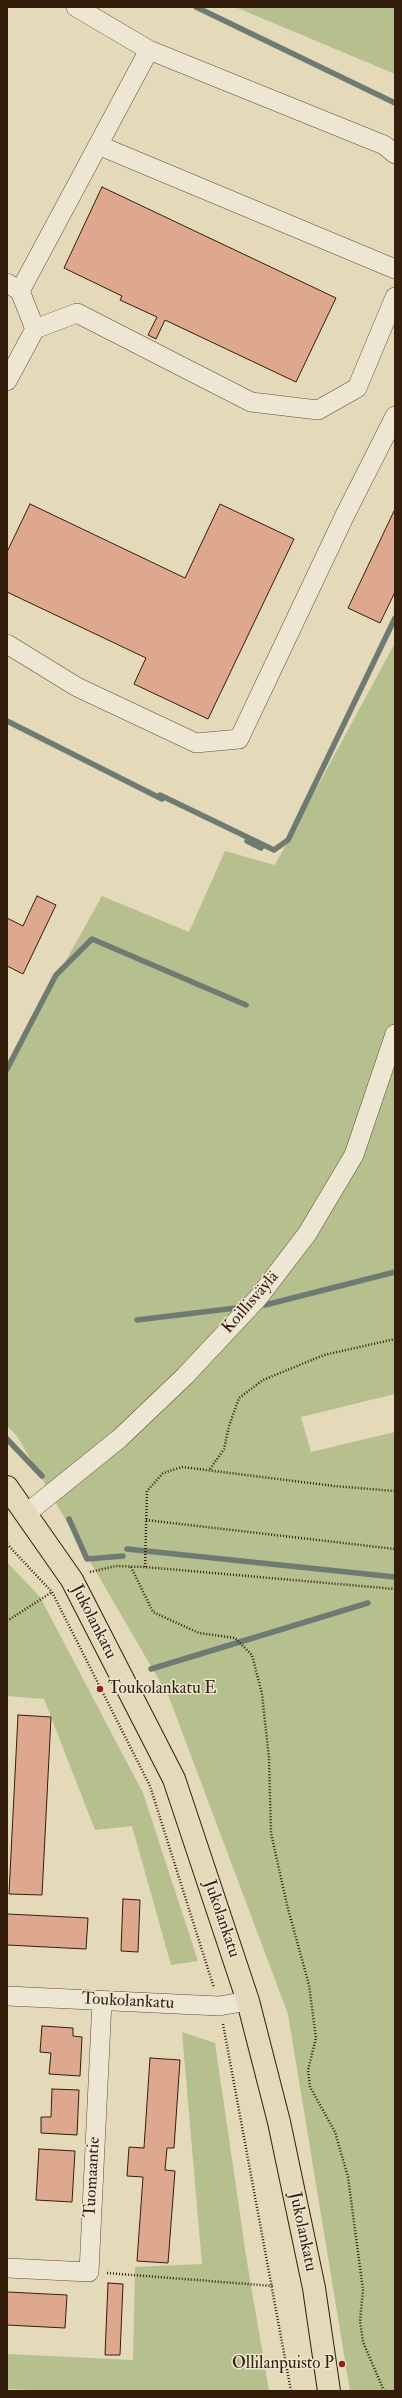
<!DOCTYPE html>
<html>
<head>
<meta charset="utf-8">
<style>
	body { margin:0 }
	#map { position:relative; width:402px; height:2398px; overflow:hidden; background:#e4d9b9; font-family:"IM FELL Double Pica",serif }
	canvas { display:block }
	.frame { position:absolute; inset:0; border:8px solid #351d0c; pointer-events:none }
</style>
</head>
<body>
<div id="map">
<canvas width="402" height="2398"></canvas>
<div class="frame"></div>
</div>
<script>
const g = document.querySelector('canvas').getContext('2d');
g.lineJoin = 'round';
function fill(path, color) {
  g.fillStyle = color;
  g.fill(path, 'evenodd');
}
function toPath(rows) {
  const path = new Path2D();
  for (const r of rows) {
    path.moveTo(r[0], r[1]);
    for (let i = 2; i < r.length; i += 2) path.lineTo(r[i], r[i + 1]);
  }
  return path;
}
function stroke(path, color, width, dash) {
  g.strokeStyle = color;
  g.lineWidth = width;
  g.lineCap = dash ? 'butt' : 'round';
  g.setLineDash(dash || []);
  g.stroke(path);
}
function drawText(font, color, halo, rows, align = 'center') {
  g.font = font + ' "IM FELL Double Pica",serif';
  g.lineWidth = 3;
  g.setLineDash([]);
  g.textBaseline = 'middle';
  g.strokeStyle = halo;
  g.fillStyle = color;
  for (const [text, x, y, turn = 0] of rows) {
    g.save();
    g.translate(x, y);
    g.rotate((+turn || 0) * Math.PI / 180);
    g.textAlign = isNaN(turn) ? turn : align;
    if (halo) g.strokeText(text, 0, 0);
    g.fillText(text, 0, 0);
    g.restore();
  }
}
fill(toPath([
	[235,7,395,7,395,74],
	[395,643,395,1394,301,1417,311,1452,395,1432,395,2391,350,2391,288,2014,169,1697,17,1436,7,1426,7,1066,102,896,189,932,225,851,275,865],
	[7,1562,40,1597,143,1793,198,1961,171,1965,132,1826,95,1830,44,1699,7,1696],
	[182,2032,215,2043,247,2262,269,2391,55,2391,7,2389,7,2354,133,2360,135,2267,202,2264]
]), '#b6bf8e');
stroke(toPath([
	[196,7,395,103],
	[7,721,162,799],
	[160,795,274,850,288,840,395,618],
	[247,841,261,848],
	[7,1069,56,975,92,939,246,1005],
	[265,1305,395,1272],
	[137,1320,236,1308],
	[7,1439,42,1476],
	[69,1519,87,1559,123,1556],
	[127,1549,395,1577],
	[151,1669,368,1603]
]), '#6f7b71', 5.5);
const building = toPath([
	[102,187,336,298,296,382,165,320,156,339,148,335,157,317,120,300,122,296,64,268,102,187],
	[30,504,185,578,220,504,294,539,208,719,134,684,146,658,7,592,7,552,30,504],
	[395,509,395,592,380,623,348,608,395,509],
	[37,896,56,905,23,974,7,966,7,918,23,926,37,896],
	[18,1715,51,1717,42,1895,9,1894,18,1715],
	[123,1899,140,1900,138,1952,121,1951,123,1899],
	[7,1914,88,1918,86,1949,7,1945,7,1914],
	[42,2026,73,2028,73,2036,82,2037,80,2076,49,2074,51,2053,40,2052,42,2026],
	[150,2058,180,2060,174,2148,167,2148,165,2170,175,2171,168,2263,137,2261,143,2177,127,2176,129,2147,144,2148,150,2058],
	[52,2089,79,2090,77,2135,41,2133,41,2117,51,2117,52,2089],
	[39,2149,75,2151,72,2202,36,2200,39,2149],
	[108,2283,123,2284,120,2355,105,2355,108,2283],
	[7,2292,67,2295,65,2328,7,2325,7,2292]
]);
fill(building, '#dea88e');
stroke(building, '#351d0c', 1);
const minor = toPath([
	[149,50,384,145,395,154],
	[98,145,395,269],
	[7,283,20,291,35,329],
	[20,291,149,50,76,7],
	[7,381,35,329,77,313,251,402,318,410,357,388,395,297],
	[7,644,77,687,196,743,239,739,345,515,395,416],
	[27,1513,120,1438,185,1376,258,1298,307,1234,354,1155,395,1034],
	[7,1996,219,2006,248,2001],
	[7,2268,89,2272,102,2001]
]);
const major = toPath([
	[7,1487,72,1580,174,1779,248,2001,279,2122,314,2288,329,2391]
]);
stroke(minor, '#614c37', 20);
stroke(major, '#351d0c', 24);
stroke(toPath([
	[210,1469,224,1449,229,1426,239,1398,263,1380,324,1355,395,1339],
	[146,1520,395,1549],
	[7,1544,52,1592,150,1786,214,1988],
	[131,1567,153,1612,199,1633,235,1638,252,1655,262,1694,269,1758,271,1833,287,1905,309,1985,316,2038,308,2070,310,2087,335,2132,348,2177,363,2290,360,2321,363,2342,384,2391],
	[145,1567,147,1491,163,1473,182,1467,334,1486,395,1491],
	[90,1572,116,1566,145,1567,395,1589],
	[7,1621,52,1592],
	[223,2024,291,2391],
	[107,2273,273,2286]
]), '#351d0c', 2.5, [1, 2]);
stroke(minor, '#ede6d2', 19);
stroke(major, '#e4d9b9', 22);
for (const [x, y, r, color] of [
	[100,1689,4,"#8f2418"],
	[342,2364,4,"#8f2418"]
]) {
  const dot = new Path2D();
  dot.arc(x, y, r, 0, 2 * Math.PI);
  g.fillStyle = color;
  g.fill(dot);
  stroke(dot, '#ede6d2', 1.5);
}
drawText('17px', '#351d0c', '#ede6d2', [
	["Koillisväylä",251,1303,-49],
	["Jukolankatu",93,1622,63],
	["Jukolankatu",221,1919,71],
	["Toukolankatu",128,2002,3],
	["Tuomaantie",93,2177,-87],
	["Jukolankatu",302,2232,78]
]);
drawText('17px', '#351d0c', '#ede6d2', [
	["Toukolankatu E",108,1689],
	["Ollilanpuisto P",334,2364,"right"]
], 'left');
</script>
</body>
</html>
